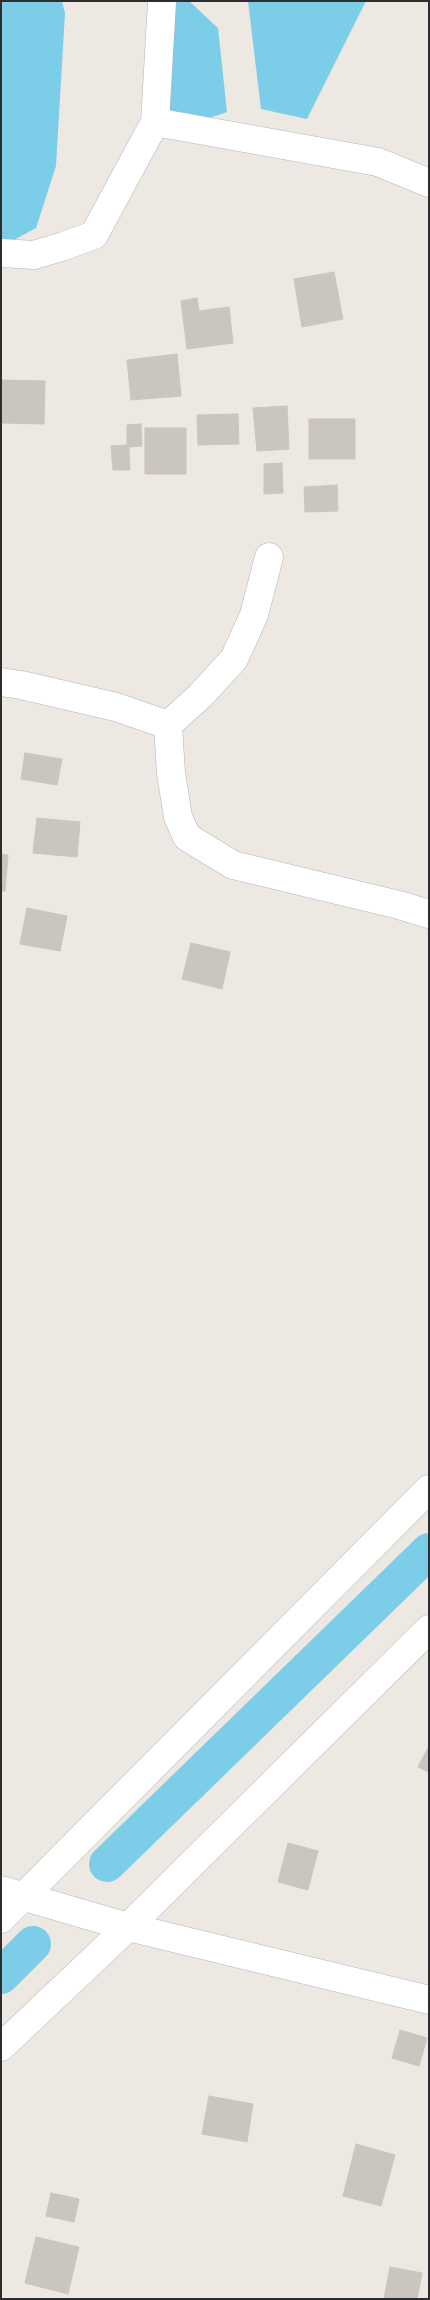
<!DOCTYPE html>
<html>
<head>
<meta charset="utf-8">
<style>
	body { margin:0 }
	#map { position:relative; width:430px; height:2300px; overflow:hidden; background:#eee8e2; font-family:"Open Sans",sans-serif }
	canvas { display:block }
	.frame { position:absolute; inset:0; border:2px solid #2e2e2e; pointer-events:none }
</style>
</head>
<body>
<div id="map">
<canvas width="430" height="2300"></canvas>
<div class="frame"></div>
</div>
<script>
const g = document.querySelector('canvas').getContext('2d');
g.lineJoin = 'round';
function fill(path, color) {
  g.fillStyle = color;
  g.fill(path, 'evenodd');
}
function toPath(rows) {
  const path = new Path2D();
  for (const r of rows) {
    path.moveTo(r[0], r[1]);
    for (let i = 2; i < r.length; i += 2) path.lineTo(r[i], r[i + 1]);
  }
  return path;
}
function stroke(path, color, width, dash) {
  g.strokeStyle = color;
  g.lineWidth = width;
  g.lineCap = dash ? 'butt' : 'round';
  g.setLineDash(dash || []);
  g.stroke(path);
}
fill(toPath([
	[1,1,62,1,65,13,56,166,36,228,1,247],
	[174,1,189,1,218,28,227,112,192,124,159,105],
	[248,1,366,1,307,119,261,109]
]), '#7ccde8');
stroke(toPath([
	[107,1864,429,1551],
	[1,1976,33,1944]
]), '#7ccde8', 36);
const building = toPath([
	[334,272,343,319,302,327,294,279,334,272],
	[197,298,199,311,229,307,233,343,187,349,181,301,197,298],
	[177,354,181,396,131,400,127,360,177,354],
	[1,380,45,381,44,424,1,423,1,380],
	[287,406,289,449,257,451,253,408,287,406],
	[238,414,239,444,198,445,197,415,238,414],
	[309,419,355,419,355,459,309,459,309,419],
	[141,424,142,446,129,447,130,470,113,470,111,446,127,445,127,425,141,424],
	[145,428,186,428,186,474,145,474,145,428],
	[282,463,283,493,264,494,264,464,282,463],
	[337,485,338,511,305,512,304,487,337,485],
	[25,753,62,759,57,785,21,779,25,753],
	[37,818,80,822,77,857,33,853,37,818],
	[1,854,8,855,5,891,1,891,1,854],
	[27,908,67,916,60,951,20,944,27,908],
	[191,943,230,952,222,989,182,979,191,943],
	[429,1746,429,1772,418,1767,429,1746],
	[288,1843,318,1851,308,1890,278,1882,288,1843],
	[400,2030,427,2038,419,2066,392,2058,400,2030],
	[209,2096,253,2104,247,2142,202,2134,209,2096],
	[356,2144,395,2155,381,2206,343,2196,356,2144],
	[51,2193,79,2199,74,2222,46,2216,51,2193],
	[36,2237,79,2247,68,2294,25,2283,36,2237],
	[390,2267,422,2273,417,2299,384,2299,390,2267]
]);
fill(building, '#cac6bf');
stroke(building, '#cac4bb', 1);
const minor = toPath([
	[155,122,162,1],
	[1,253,34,255,64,246,94,235,155,122,378,162,429,183],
	[1,682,21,685,116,707,168,725,171,773,178,817,187,837,233,865,399,905,429,914],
	[168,725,200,696,234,659,254,615,269,557],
	[1,1890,128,1927,429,2000],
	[1,1919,429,1489],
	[1,2047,128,1927,429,1629]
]);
stroke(minor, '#b2b4bd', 29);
stroke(minor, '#fff', 28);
</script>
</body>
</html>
